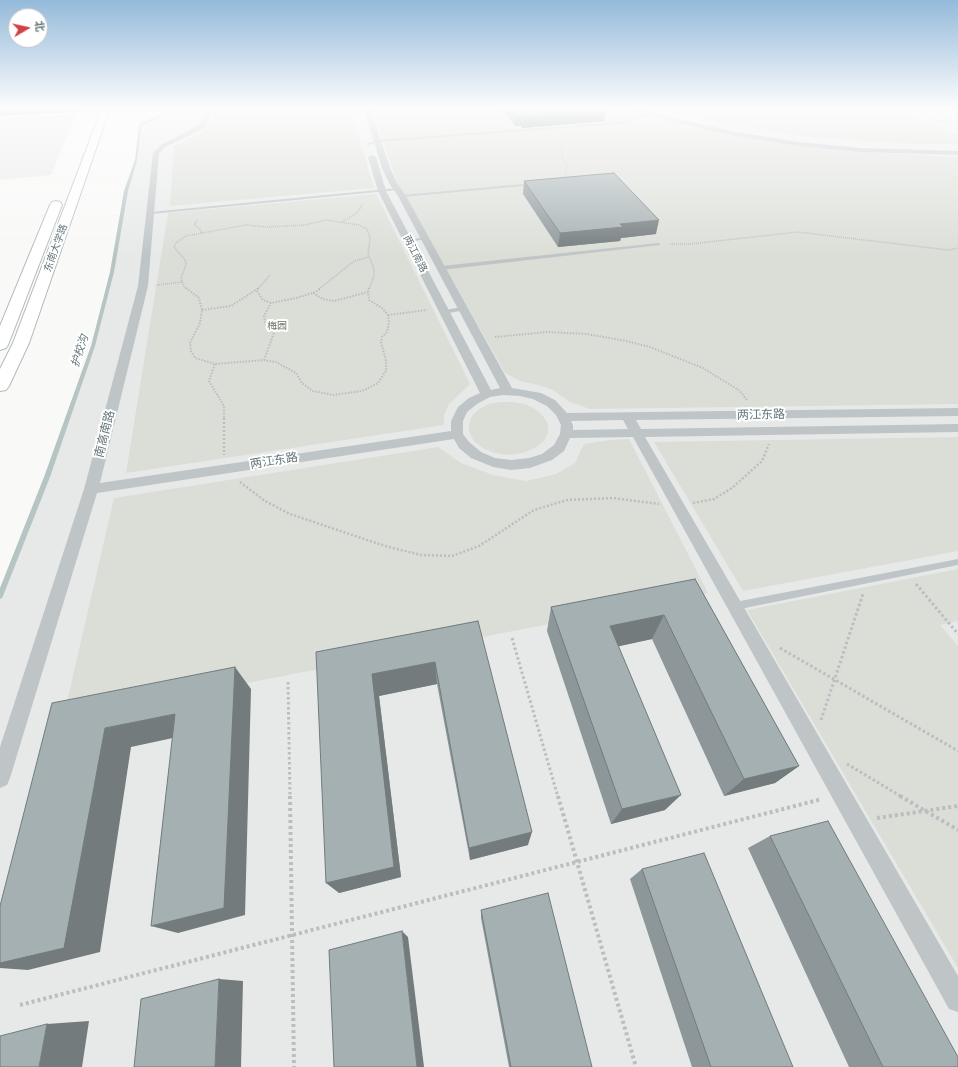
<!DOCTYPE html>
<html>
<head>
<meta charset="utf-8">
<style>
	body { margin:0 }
	#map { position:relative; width:958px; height:1067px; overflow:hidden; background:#f9f9f8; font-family:Rubik,"Noto Sans SC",sans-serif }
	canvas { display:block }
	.north { position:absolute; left:8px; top:8px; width:40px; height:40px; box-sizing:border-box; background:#fff; border:1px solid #c1c8c9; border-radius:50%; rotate:81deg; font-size:11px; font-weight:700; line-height:16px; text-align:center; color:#637579 }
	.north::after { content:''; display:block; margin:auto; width:14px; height:18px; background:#d04143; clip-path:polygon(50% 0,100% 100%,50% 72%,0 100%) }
</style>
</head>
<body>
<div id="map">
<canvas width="958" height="1067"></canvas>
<div class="north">北</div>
</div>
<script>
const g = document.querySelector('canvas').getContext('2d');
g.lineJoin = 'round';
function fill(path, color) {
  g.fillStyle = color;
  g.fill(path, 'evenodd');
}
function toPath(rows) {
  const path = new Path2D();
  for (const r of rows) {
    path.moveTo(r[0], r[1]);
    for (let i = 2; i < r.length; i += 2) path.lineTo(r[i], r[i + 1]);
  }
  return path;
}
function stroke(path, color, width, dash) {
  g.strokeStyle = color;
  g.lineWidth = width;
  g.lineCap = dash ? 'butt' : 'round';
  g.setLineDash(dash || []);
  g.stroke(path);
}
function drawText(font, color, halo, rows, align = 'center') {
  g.font = font + ' Rubik,"Noto Sans SC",sans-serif';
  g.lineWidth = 4;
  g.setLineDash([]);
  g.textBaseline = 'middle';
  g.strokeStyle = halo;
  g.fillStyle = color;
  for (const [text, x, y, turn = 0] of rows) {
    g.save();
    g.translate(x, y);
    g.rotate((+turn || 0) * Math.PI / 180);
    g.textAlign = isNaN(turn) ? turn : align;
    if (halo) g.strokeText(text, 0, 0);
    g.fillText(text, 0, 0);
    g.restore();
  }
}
fill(toPath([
	[182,108,958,108,958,1067,0,1067,0,596,47,477,93,346,112,272,126,191,136,160,140,126,143,123,170,110],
	[76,114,51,175,0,180,0,118]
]), '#e7e9e8');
fill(toPath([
	[256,108,350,108,374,188,170,206,174,146,208,129,217,110],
	[371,108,629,108,679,123,735,134,869,152,958,157,958,404,590,409,570,402,553,390,538,385,520,381,505,373,397,182],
	[661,108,895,108,958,137,958,144,912,144,810,137,715,122],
	[376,194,470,384,449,404,444,415,444,425,126,473,168,213],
	[501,402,513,402,525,404,535,409,543,416,548,424,548,433,544,441,535,448,523,453,509,455,495,453,483,448,474,441,469,432,469,423,472,416,479,409,489,404],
	[958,437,958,551,743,591,654,442],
	[629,439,708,593,63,719,114,498,438,447,461,463,493,475,526,481,556,474,575,463,584,444,610,440],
	[958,569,958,621,940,625,958,646,958,968,747,610]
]), '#dbded7');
fill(toPath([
	[956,111,958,111,958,113,956,113,956,111],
	[160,113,162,114,160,118,144,124,141,126,137,160,128,191,114,272,95,346,50,477,3,596,2,598,0,599,0,588,44,477,91,346,110,272,124,191,135,160,139,126,142,122,158,116,160,113]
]), '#b6c4c4');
const secondary = toPath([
	[102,108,110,108,29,343,9,386,6,390,0,391,0,369,13,343,102,108],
	[56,201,60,202,62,205,8,345,6,348,0,350,0,326,50,205,52,202,56,201]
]);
stroke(secondary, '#b2babc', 2);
stroke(toPath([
	[897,108,958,136],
	[911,108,958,129],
	[926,108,958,122],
	[941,108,958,115],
	[928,121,952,120],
	[767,128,780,108],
	[567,138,561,147,563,160,567,164,565,172,568,179]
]), '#babec0', 1, [1, 1]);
stroke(toPath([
	[197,220,194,225,199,228,202,233],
	[342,222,357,213,363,204],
	[670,244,690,244,798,232,948,250,958,248],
	[157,285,183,282],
	[187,289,184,287,181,278,186,265,185,260,174,247,176,243,186,236,246,225,268,227,305,225,326,220,359,225,367,229,370,238,368,254,374,269,374,276,369,289],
	[258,289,270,275],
	[319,289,354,261,369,257]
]), '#babec0', 1.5, [1, 1]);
stroke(toPath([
	[186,288,199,298,202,310,200,323,190,343,191,351,195,358,215,364,264,360,276,362,296,373,302,383,313,391,333,395,362,391,378,383,386,371,386,361,381,342,382,337,387,332,389,322,388,315,382,308,369,300,368,292,369,288],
	[257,291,263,300,271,303,296,298,316,292,321,288],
	[313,293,323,299,334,301,368,292],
	[202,310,231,306,259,288],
	[388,315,427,310],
	[495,337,547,332,587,334,626,341,650,347,703,368,740,391,747,400],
	[264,360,274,333,265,322,264,316,271,303],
	[215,364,209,381,224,406,224,419]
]), '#babec0', 2, [1.5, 1.5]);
stroke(toPath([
	[224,418,224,455],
	[240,482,265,501,290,514,385,546,421,555,452,556,479,546,534,510,567,500,613,498,659,504],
	[693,503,714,499,732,488,762,461,769,444]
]), '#babec0', 2.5, [2, 2]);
stroke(toPath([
	[916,584,958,634],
	[512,638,558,797],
	[780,648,958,751],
	[288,682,290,797],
	[821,720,863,594],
	[847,764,902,797]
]), '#babec0', 3, [2.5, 2.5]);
stroke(toPath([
	[290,796,294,1067],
	[558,796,636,1067],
	[900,796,958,830],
	[877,818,958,806],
	[20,1005,822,799]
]), '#babec0', 4, [3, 3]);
fill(toPath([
	[653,113,654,115,638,118,620,124,378,142,368,145,366,144,378,140,620,122,636,116,653,113],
	[534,183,535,185,402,197,400,196,402,195,534,183],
	[397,188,398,190,151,214,149,213,151,212,397,188],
	[424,237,426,238,426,239,408,242,406,241,424,237],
	[658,243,660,244,660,245,441,270,438,268,441,266,658,243],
	[463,307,466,309,465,310,444,314,441,312,444,310,463,307],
	[958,559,958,565,735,610,732,609,731,606,732,603,735,602,958,559]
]), '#bfc5c7');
fill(toPath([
	[207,108,213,108,206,126,199,131,165,147,159,153,148,286,100,483,451,431,451,421,458,407,469,398,480,393,378,191,368,157,372,155,376,157,386,191,491,390,500,388,398,196,389,183,382,168,364,108,370,108,390,168,397,183,406,196,512,388,541,393,555,400,567,413,958,408,958,416,636,420,641,429,958,424,958,432,645,437,958,976,958,1012,949,1009,633,437,570,438,564,451,552,460,530,468,511,470,493,467,471,458,459,448,454,439,97,493,10,778,7,785,0,788,0,747,84,489,138,286,153,153,161,145,201,124,207,108],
	[503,395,520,396,533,399,547,406,556,415,561,425,560,434,554,445,542,454,529,458,511,460,495,458,481,452,469,442,463,434,463,421,467,412,477,404,490,397,503,395],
	[623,420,628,429,573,430,573,425,571,421,623,420],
	[629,108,638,108,683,120,736,132,798,142,861,148,958,151,958,155,861,152,798,146,736,136,682,124,629,108]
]), '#bfc5c7');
fill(secondary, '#fff');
fill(toPath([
	[0,108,78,108,76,112,0,116],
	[501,108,603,108,604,121,522,128,521,126,515,126],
	[524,181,656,234,621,238,620,241,558,247,523,194],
	[695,579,799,766,775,783,724,796,652,639,618,646,665,810,611,824,547,631,551,607],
	[478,621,528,845,470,860,437,684,379,696,401,877,339,893,316,652],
	[770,836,958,1067,849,1067,748,848],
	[642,869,793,1067,692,1067,630,879],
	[481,910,592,1067,509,1067,481,918]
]), '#8d9799');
fill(toPath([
	[74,108,78,108,76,112],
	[606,110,604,121,522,128,523,116],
	[521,114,521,126,515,126,515,115],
	[659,220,656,234,621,238,620,241,558,247,560,233,620,224],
	[664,615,652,639,602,650,610,626],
	[435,662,437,684,379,696,401,877,339,893,326,883,372,674],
	[235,667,251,689,245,915,178,933,151,926],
	[175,714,196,733,131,747,100,952,28,970,0,968,0,963,105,728],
	[799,766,775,783,724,796,744,779],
	[681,795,665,810,611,824,622,809],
	[532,832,528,845,470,860,469,848],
	[402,931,408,937,424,1067,417,1067],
	[219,979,243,981,241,1067,215,1067],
	[89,1021,82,1067,39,1067,47,1024]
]), '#737b7d');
const building = toPath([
	[510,108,603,108,606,110,523,116,521,114,515,115,510,108],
	[614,173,659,220,620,224,623,227,560,233,524,181,614,173],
	[695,579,799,766,744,779,664,615,610,626,681,795,622,809,551,607,695,579],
	[478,621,532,832,469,848,435,662,372,674,394,867,326,883,316,652,478,621],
	[235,667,224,908,151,926,175,714,105,728,64,948,0,963,0,906,52,703,235,667],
	[828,821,958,1057,958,1067,883,1067,770,836,828,821],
	[704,853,793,1067,711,1067,642,869,704,853],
	[548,893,592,1067,511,1067,481,910,548,893],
	[402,931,417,1067,334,1067,329,950,402,931],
	[219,979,215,1067,134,1067,141,999,219,979],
	[47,1024,39,1067,0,1067,0,1036,47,1024]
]);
fill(building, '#a4b0b2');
stroke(building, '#737b7d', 1);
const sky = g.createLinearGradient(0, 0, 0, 257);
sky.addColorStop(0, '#94bada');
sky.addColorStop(0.42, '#fcfcfc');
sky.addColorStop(1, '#fcfcfc00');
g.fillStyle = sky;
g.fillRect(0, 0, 958, 257);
drawText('10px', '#637579', '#fff', [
	["东南大学路",56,248,-70],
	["两江南路",415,254,63]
]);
drawText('10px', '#6d7866', '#fff', [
	["梅园",277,326]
]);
drawText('italic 11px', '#637878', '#fff', [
	["护校沟",80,351,-72]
]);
drawText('12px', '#637579', '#fff', [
	["两江东路",761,415,-1],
	["南高南路",105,434,-76],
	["两江东路",274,461,-9]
]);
</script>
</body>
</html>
